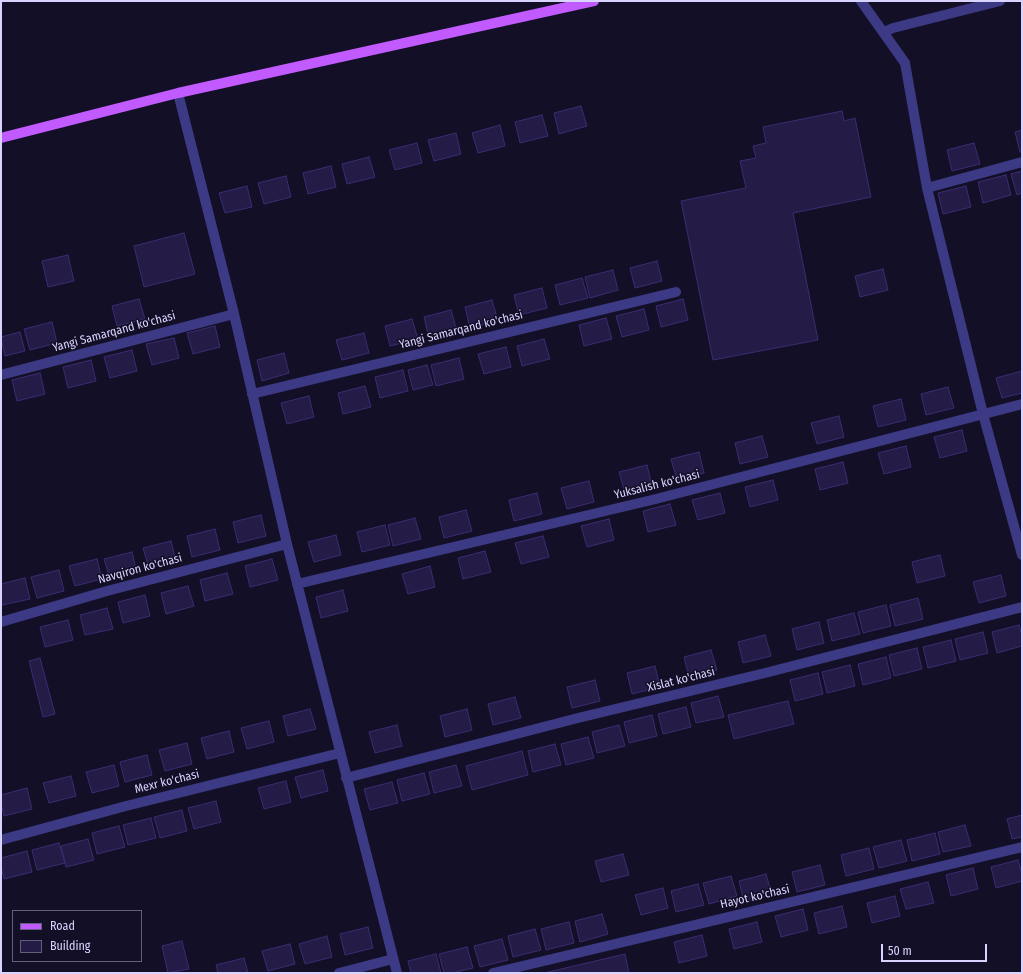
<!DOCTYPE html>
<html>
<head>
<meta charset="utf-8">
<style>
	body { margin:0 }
	#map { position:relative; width:1023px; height:974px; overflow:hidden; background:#130f26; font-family:"Fira Sans Condensed",sans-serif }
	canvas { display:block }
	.frame { position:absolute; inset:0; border:2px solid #d9d4ff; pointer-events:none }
	.legend { position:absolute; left:12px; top:910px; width:130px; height:52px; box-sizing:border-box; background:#130f26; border:1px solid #625e7d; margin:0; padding:5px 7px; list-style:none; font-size:12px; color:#d9d4ff }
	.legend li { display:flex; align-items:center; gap:8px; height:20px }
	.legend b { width:20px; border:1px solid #625e7d }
	.scale { position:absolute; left:881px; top:944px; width:106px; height:18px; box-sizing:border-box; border:2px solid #d9d4ff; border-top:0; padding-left:5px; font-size:12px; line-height:14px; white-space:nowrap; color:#d9d4ff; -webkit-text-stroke:3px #130f26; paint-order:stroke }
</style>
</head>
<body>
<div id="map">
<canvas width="1023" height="974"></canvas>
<div class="frame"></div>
<ul class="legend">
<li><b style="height:5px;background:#c25bff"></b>Road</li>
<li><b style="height:11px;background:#241b47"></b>Building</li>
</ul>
<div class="scale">50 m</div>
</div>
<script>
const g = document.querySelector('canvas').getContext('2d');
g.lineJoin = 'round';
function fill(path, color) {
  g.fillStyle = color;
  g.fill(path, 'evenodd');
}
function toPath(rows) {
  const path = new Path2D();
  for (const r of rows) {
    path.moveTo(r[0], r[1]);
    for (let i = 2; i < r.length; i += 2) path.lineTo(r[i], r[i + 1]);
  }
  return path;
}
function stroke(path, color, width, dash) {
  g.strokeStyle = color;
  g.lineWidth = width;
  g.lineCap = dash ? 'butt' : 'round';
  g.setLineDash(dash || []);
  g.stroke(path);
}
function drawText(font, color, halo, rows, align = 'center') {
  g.font = font + ' "Fira Sans Condensed",sans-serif';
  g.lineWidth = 3;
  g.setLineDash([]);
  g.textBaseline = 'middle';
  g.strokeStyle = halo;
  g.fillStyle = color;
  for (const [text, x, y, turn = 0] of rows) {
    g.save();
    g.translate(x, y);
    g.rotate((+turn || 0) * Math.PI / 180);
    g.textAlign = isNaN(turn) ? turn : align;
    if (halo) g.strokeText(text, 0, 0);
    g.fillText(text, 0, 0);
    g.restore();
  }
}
const building = toPath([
	[581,106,587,126,559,134,554,113,581,106],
	[842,111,844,121,855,118,871,197,793,213,818,340,713,360,681,201,746,188,740,161,756,158,753,146,766,143,763,127,842,111],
	[542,115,548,136,520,143,515,122,542,115],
	[500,125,505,146,478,153,472,133,500,125],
	[1022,130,1022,152,1020,152,1015,132,1022,130],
	[456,133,461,154,434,161,428,140,456,133],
	[417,143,422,163,395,170,389,150,417,143],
	[974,143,980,164,952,171,947,150,974,143],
	[369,157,375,177,347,184,342,164,369,157],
	[331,166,336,187,308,194,303,173,331,166],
	[1022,171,1022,193,1017,195,1011,174,1022,171],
	[1006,175,1011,195,983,203,978,182,1006,175],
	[286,176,291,197,264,204,258,183,286,176],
	[247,186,252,207,225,213,219,193,247,186],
	[966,186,971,207,943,214,938,193,966,186],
	[184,233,195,274,144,287,134,246,184,233],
	[68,255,74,281,48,287,42,261,68,255],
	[657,261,662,281,635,288,630,268,657,261],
	[883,269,888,290,860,297,855,276,883,269],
	[613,270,618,290,590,298,585,277,613,270],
	[582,278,588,298,560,305,555,285,582,278],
	[542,288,547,308,519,315,514,295,542,288],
	[139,299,145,319,117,326,112,306,139,299],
	[683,299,688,320,661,327,656,306,683,299],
	[492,300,498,321,470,328,465,307,492,300],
	[644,309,649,330,622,337,616,316,644,309],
	[451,310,457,331,429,338,424,317,451,310],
	[606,318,612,339,584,346,579,325,606,318],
	[412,319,418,339,390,346,385,326,412,319],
	[52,322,57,343,30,350,24,329,52,322],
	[215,326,220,347,193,354,187,333,215,326],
	[20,332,25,351,5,356,1,337,20,332],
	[364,333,369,353,342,360,336,340,364,333],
	[174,338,179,358,152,365,146,344,174,338],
	[544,339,550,359,522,366,517,346,544,339],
	[506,347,511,367,484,374,478,354,506,347],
	[132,350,137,371,110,378,104,357,132,350],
	[284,353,289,373,262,381,257,360,284,353],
	[459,358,464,379,436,386,431,365,459,358],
	[91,360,96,381,68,388,63,367,91,360],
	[427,365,433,385,413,390,408,370,427,365],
	[403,370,408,391,380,398,375,377,403,370],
	[1022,371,1022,393,1002,398,996,378,1022,371],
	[40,373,45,394,17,401,12,380,40,373],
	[365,386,371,407,343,414,338,393,365,386],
	[948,387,954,408,926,415,921,394,948,387],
	[309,396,314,417,287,424,281,403,309,396],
	[901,399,906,420,878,427,873,406,901,399],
	[839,416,844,437,817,444,811,423,839,416],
	[962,430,967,451,940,458,934,437,962,430],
	[762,436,768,457,740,464,735,443,762,436],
	[906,446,911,467,884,474,878,453,906,446],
	[699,452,704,473,677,480,671,459,699,452],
	[843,462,848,483,820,490,815,469,843,462],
	[647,465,652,486,625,493,619,472,647,465],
	[773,480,778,500,750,507,745,487,773,480],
	[589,481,594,502,567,509,561,488,589,481],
	[537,493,542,514,514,521,509,500,537,493],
	[720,493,725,513,698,520,692,500,720,493],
	[670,504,676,525,648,532,643,511,670,504],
	[466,510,472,531,444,538,439,517,466,510],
	[261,515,266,536,238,543,233,522,261,515],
	[415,518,421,539,393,546,388,525,415,518],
	[609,519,614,540,587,547,581,526,609,519],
	[385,525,390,545,362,552,357,532,385,525],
	[215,529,220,550,192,557,187,536,215,529],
	[336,535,341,555,314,562,308,542,336,535],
	[543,536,549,557,521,564,515,543,543,536],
	[171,541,176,561,149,568,143,548,171,541],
	[485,551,491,572,463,579,458,558,485,551],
	[132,552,137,573,110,579,104,559,132,552],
	[940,555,945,576,917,583,912,562,940,555],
	[97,559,102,579,75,586,69,566,97,559],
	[272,559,278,580,250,587,245,566,272,559],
	[430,566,435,587,408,594,402,574,430,566],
	[59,570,64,591,37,598,31,577,59,570],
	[227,573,233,594,205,601,200,580,227,573],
	[1001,575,1006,596,979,603,973,582,1001,575],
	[25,578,30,599,2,605,1,600,1,584,25,578],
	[188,586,194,606,166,614,161,593,188,586],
	[343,590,348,611,321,618,316,597,343,590],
	[145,595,150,616,123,623,118,602,145,595],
	[918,598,923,619,895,626,890,605,918,598],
	[886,605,891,626,863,633,858,612,886,605],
	[107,608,113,629,85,635,80,615,107,608],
	[854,613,860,634,832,641,827,620,854,613],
	[68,620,73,640,45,647,40,627,68,620],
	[819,622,824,643,797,650,792,629,819,622],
	[1019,625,1022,636,1022,646,997,653,992,632,1019,625],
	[983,632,988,653,960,660,955,639,983,632],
	[765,635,771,656,743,663,738,642,765,635],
	[951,640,956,661,928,668,923,647,951,640],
	[917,648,922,669,894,676,889,655,917,648],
	[711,650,717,670,689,677,684,657,711,650],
	[886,657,891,678,863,685,858,664,886,657],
	[40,658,55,714,43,717,29,661,40,658],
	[850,665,855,686,827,693,822,672,850,665],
	[655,666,660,687,632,694,627,673,655,666],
	[818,673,823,694,795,701,790,680,818,673],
	[595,680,600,701,572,708,567,687,595,680],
	[718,696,724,717,696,723,691,703,718,696],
	[515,697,521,718,493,725,488,704,515,697],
	[788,701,794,724,734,739,728,715,788,701],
	[686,707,691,727,663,734,658,714,686,707],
	[310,709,316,729,288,736,283,716,310,709],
	[467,709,472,730,445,737,440,716,467,709],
	[652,715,657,736,629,743,624,722,652,715],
	[269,721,274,742,247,749,241,728,269,721],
	[397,725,402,746,375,753,369,732,397,725],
	[619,725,625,746,597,753,592,732,619,725],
	[229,731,234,752,207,759,201,738,229,731],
	[588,737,594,758,566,765,561,744,588,737],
	[187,743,192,764,165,771,159,750,187,743],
	[555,744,561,765,533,772,528,751,555,744],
	[522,751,528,775,472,790,466,766,522,751],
	[147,755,152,775,125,782,120,762,147,755],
	[114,765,119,786,92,793,86,772,114,765],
	[456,765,462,786,434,793,429,772,456,765],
	[323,770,328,791,301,798,295,777,323,770],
	[424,773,430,794,402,801,397,780,424,773],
	[71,776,76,796,49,803,43,783,71,776],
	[286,781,291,802,264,809,258,788,286,781],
	[392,782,398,803,370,810,364,789,392,782],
	[27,788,32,809,4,816,1,803,1,795,27,788],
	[216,801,221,822,194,829,188,808,216,801],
	[182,810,187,831,160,838,154,817,182,810],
	[1022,815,1022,837,1012,839,1007,819,1022,815],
	[151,818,156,838,128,845,123,825,151,818],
	[965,825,971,846,943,852,938,832,965,825],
	[119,826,125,847,97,854,92,833,119,826],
	[935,833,940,854,912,861,907,840,935,833],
	[88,839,94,860,66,867,61,846,88,839],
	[901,840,907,861,879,868,873,847,901,840],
	[59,843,65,863,37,870,32,850,59,843],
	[869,848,874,869,846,876,841,855,869,848],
	[27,851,32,872,4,879,1,866,1,858,27,851],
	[623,854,629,875,601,882,595,861,623,854],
	[1018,860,1022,874,1022,881,996,888,991,867,1018,860],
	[820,865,825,885,797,892,792,872,820,865],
	[973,868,978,889,951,896,946,875,973,868],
	[766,874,772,895,744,902,739,881,766,874],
	[731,876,737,896,709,904,703,883,731,876],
	[928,882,934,903,906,909,900,889,928,882],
	[698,884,704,905,676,912,671,891,698,884],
	[663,888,668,908,641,915,635,895,663,888],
	[895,896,900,916,872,923,867,903,895,896],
	[842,906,847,927,819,934,814,913,842,906],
	[803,909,808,930,781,937,775,916,803,909],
	[602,914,608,934,580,942,575,921,602,914],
	[569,922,574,943,546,950,541,929,569,922],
	[757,922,762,942,734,949,729,929,757,922],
	[368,927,373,948,345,955,340,934,368,927],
	[535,929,541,950,513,957,508,936,535,929],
	[702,935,707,956,679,963,674,942,702,935],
	[327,936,332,957,305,964,299,944,327,936],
	[502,939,508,960,480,967,474,946,502,939],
	[182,941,189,969,168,973,162,946,182,941],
	[290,944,295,964,268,971,262,951,290,944],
	[467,947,473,968,452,973,444,973,439,954,467,947],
	[436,954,441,973,411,973,408,961,436,954],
	[625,954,629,973,544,973,625,954],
	[244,958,248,973,218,973,216,965,244,958]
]);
fill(building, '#241b47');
stroke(building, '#3b2d73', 1);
stroke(toPath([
	[861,1,905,63,927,188,983,414,1022,555],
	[884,32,893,28,1000,1],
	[178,93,234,314,287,544,397,973],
	[927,188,1022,162],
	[1,375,234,314],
	[252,394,676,292],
	[297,584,656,499,1022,404],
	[1,622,107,591,287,544],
	[346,778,578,718,765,673,1022,607],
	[1,840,126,806,340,753],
	[339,973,393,959],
	[493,973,1022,847]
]), '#3d3a85', 10);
stroke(toPath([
	[1,138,178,93,594,1]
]), '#c25bff', 10);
drawText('12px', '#d9d4ff', '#130f26', [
	["Yangi Samarqand ko'chasi",461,330,-14],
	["Yangi Samarqand ko'chasi",114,332,-15],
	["Yuksalish ko'chasi",657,485,-14],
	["Navqiron ko'chasi",140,569,-15],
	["Xislat ko'chasi",681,680,-14],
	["Mexr ko'chasi",167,782,-14],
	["Hayot ko'chasi",755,897,-13]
]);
</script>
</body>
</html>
